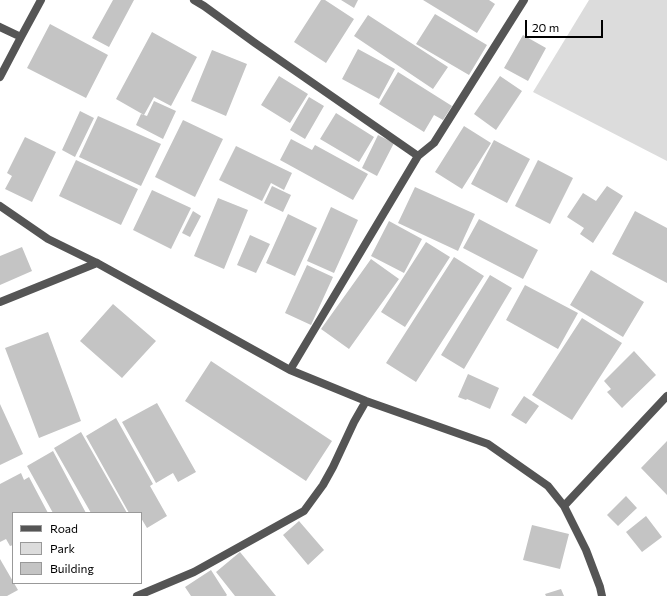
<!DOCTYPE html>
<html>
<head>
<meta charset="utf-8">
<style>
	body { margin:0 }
	#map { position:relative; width:667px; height:596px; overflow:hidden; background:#fff; font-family:Commissioner,sans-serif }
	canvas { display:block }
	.legend { position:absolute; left:12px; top:512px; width:130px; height:72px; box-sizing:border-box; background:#fff; border:1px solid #999; margin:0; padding:5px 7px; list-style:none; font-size:12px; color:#000 }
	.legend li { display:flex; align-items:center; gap:8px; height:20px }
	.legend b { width:20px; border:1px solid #999 }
	.scale { position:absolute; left:525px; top:20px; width:78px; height:18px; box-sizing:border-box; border:2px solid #000; border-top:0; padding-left:5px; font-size:12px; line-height:14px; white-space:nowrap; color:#000; -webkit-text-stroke:3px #fff; paint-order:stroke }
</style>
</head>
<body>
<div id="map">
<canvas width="667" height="596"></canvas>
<ul class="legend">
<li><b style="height:5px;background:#555"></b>Road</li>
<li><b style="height:11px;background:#dcdcdc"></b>Park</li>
<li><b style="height:11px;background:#c4c4c4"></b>Building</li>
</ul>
<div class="scale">20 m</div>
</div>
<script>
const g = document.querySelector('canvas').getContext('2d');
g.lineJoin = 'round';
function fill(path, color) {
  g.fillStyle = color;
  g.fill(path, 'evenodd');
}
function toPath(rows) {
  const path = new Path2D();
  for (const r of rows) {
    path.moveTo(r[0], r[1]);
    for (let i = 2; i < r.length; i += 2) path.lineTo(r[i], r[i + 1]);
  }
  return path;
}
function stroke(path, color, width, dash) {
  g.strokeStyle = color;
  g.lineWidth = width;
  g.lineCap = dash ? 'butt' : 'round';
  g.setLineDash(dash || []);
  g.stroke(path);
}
fill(toPath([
	[589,0,667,0,667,161,533,92]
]), '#dcdcdc');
fill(toPath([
	[113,0,134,0,109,47,92,38],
	[321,0,325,0,354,19,326,63,294,42],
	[341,0,358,0,354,8],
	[423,0,489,0,495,4,477,33],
	[435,14,487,45,469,75,416,44],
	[368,15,448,67,433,89,354,36],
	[50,24,108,55,86,98,27,68],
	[152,32,197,57,171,106,154,97,144,115,116,99],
	[523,35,546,48,528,81,504,68],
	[358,49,395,69,379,99,342,79],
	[212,50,247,64,226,116,191,101],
	[398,72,452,106,443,120,434,115,424,132,379,104],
	[279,76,308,94,290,123,261,105],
	[500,76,522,91,496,130,474,114],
	[309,97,324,106,305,139,290,130],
	[154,101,176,111,163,139,136,125,141,114,147,116],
	[80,111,94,118,75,157,62,150],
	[336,113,374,137,359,162,320,139],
	[98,116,161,144,141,186,79,157],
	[183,120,223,139,195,197,155,177],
	[464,126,491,143,462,189,435,172],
	[378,135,394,143,377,176,362,168],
	[25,137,56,152,32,202,5,189,12,176,7,173],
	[291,139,312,150,315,145,368,174,353,200,280,160],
	[494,140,530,159,507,203,471,184],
	[236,146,292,173,284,190,271,183,262,201,219,180],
	[76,160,138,189,121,225,59,196],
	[538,160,573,178,550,224,515,206],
	[272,186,291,195,283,212,264,203],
	[607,186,623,196,593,243,580,234,584,228,567,217,583,193,596,201],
	[415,187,475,214,458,251,398,223],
	[152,190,191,208,171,249,133,230],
	[218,198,248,210,224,269,194,256],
	[331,207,358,220,334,273,307,261],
	[193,211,201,216,190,237,182,233],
	[635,211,667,228,667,283,612,254],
	[288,214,317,228,295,276,266,263],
	[479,219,538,250,523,279,463,248],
	[389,221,422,239,404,273,371,256],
	[250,235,270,244,256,273,237,265],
	[426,242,450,257,405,327,381,312],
	[22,247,32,271,0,285,0,256],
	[454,257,484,276,416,382,386,363],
	[371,259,399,279,349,349,321,329],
	[307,265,333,277,311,325,285,313],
	[591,270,644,302,623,337,570,305],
	[490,275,512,288,464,369,441,355],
	[525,285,578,313,558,349,506,320],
	[113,304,156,341,122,378,80,341],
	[582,318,622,343,572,420,532,395],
	[48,332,81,421,39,438,5,348],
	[634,351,656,375,622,408,607,392,611,389,604,381],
	[211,361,332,441,306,481,185,401],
	[468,374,499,388,490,409,467,399,466,400,458,397],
	[524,396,539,406,526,424,511,415],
	[157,403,196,472,178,482,173,473,156,483,122,422],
	[0,404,23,454,0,465],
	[116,418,153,484,150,486,167,516,147,528,141,518,141,513,129,513,86,436],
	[81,432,127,513,91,513,54,448],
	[667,441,667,495,641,468],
	[53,451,86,513,53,513,27,466],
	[21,473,24,480,29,477,48,513,13,513,13,545,10,546,6,539,0,542,0,484],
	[626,496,637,508,618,526,607,515],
	[646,516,662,537,642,552,626,532],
	[299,521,324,550,308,565,283,535],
	[532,525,569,534,560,569,523,560],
	[240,552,276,596,235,596,216,572],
	[0,559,18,590,7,596,0,596],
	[211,570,227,595,226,596,191,596,185,587],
	[561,589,564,596,546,596,545,594]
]), '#c4c4c4');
stroke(toPath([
	[194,0,204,6,255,43,418,156],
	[0,27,21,37],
	[0,77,21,37,41,0],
	[0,206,48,239,97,263,290,370,366,401,488,444,548,486,564,506,586,550,600,587,602,596],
	[0,302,97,263],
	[290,370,418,156,434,143,524,0],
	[564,506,667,396],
	[137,596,194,572,304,511,323,485,333,467,354,422,366,401]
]), '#555', 8);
</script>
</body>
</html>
